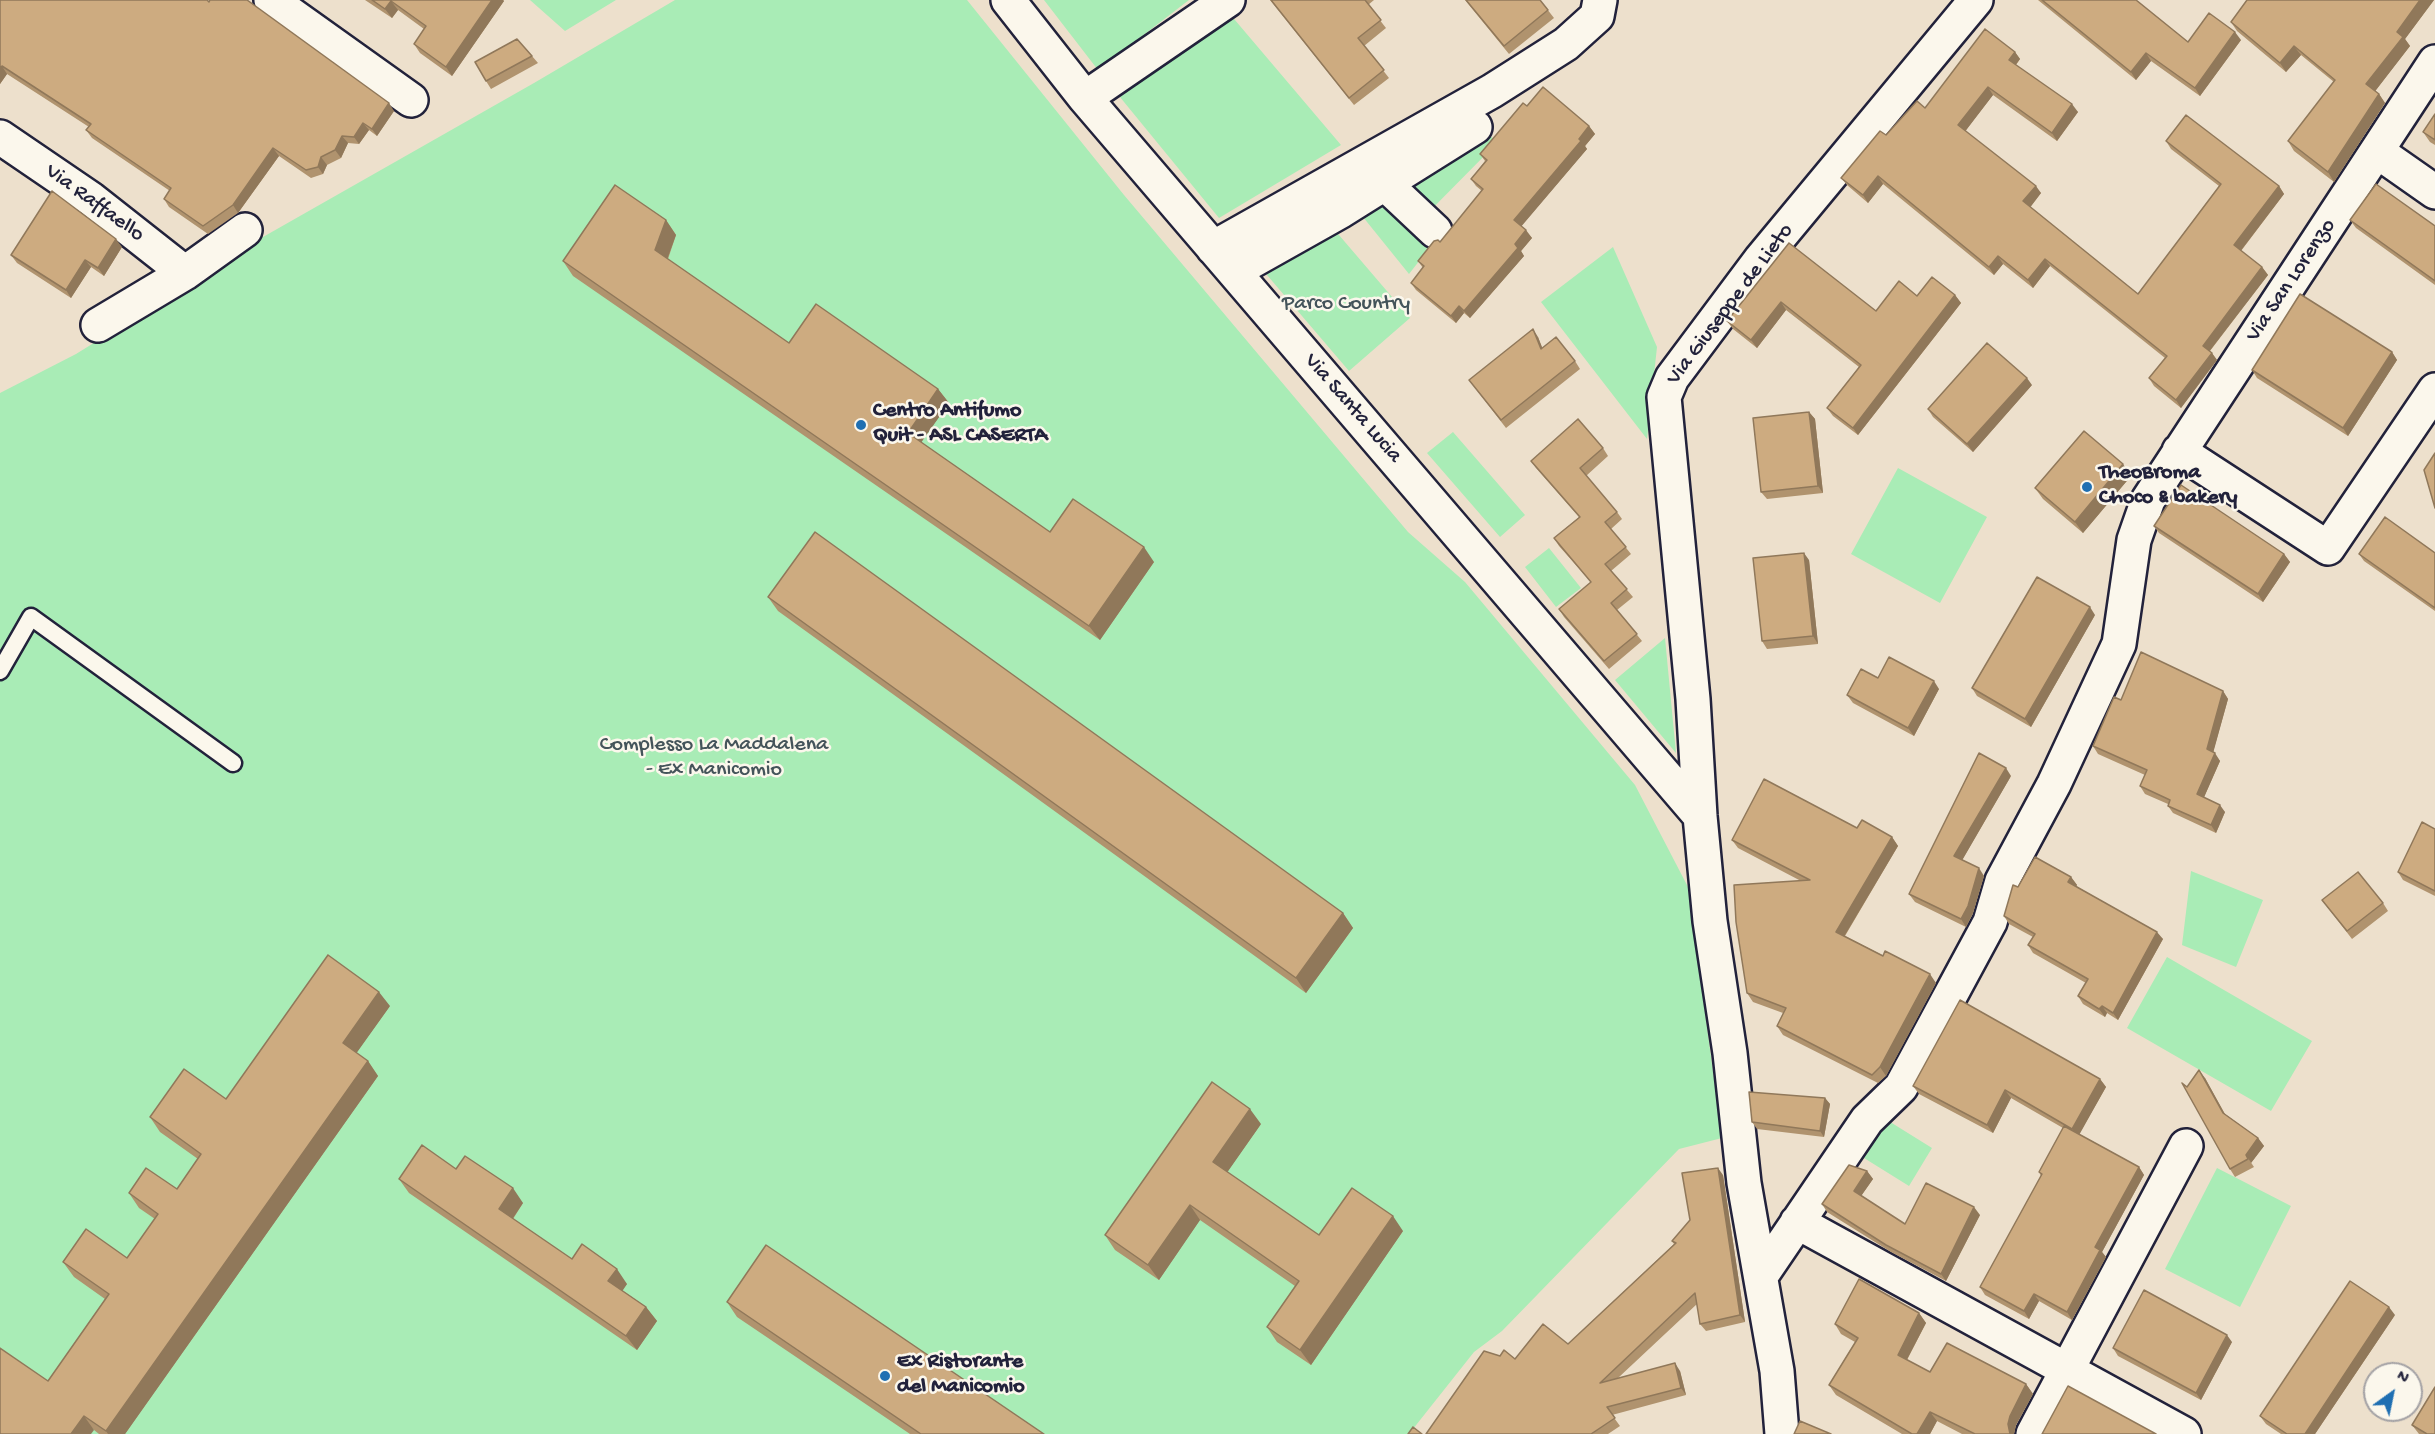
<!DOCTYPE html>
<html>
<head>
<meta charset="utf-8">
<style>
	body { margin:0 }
	#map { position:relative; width:2435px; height:1434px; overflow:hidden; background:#ede0cc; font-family:"Gochi Hand",sans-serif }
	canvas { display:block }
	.north { position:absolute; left:2363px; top:1362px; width:60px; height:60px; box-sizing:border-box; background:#fbf7ec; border:2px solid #a4a2a5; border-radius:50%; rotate:33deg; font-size:16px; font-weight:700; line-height:24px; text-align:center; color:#22223b }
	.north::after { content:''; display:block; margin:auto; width:21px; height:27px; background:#1f6fb2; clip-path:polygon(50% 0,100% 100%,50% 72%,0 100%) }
</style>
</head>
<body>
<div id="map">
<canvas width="2435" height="1434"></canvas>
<div class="north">N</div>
</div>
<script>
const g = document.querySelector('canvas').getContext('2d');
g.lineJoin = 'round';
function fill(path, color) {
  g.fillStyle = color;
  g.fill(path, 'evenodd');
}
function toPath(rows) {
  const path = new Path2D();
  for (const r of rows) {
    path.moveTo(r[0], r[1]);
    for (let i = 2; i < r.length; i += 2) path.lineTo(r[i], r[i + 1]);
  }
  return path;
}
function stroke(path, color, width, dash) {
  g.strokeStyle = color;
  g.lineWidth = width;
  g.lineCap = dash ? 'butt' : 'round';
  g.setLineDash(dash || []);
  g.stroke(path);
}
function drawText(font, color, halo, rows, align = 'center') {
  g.font = font + ' "Gochi Hand",sans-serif';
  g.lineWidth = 5;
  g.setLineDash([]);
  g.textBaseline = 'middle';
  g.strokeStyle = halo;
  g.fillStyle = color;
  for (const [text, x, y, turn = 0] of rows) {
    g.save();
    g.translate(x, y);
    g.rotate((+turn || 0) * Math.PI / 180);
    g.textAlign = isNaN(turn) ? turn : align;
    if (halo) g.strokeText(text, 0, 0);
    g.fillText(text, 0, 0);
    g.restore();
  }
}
fill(toPath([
	[530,0,616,0,565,31],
	[675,0,967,0,1124,195,1408,532,1465,582,1635,785,1688,887,1722,1138,1679,1149,1502,1331,1474,1352,1409,1434,0,1434,0,393,76,354,168,297,219,262,534,83],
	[1044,0,1189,0,1098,70],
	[1229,13,1341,145,1219,218,1115,91],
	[1488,133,1497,143,1417,224,1434,242,1409,274,1363,217],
	[1333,228,1410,318,1349,371,1261,268],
	[1613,247,1657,347,1647,439,1541,302],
	[1453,432,1525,515,1500,537,1427,453],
	[1898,468,1987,517,1940,603,1851,554],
	[1549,548,1581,588,1556,607,1525,567],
	[1665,638,1676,753,1615,680],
	[2191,871,2263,900,2236,967,2182,945],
	[2167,957,2312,1041,2271,1111,2127,1028],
	[1887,1120,1932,1148,1909,1186,1864,1158],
	[2217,1168,2291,1206,2240,1307,2165,1269]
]), '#a9ecb6');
const lane = toPath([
	[0,671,31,617,233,763]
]);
const street = toPath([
	[271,0,411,100],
	[1008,0,1085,98,1700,816],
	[1085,98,1228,0],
	[0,137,91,199,185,273],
	[2378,152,2435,192],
	[1384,183,1435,231],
	[1213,248,1492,91,1566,44,1597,16,1600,0],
	[1245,265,1341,211,1475,127],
	[98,325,185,273,245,230],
	[2179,451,2328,548,2435,390],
	[1797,1222,2184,1434],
	[1761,1276,1867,1120,1901,1087,1990,922,2002,881,2054,784,2119,644,2134,540,2148,500,2435,62],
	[1782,1434,1777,1371,1744,1183,1730,1053,1710,921,1700,816,1693,699,1664,397,1672,378,1761,259,1976,0],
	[2033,1434,2186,1146]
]);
stroke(lane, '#22223b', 21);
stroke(street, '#22223b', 38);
stroke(lane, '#fbf7ec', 16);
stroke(street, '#fbf7ec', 33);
fill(toPath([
	[0,0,394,111,377,136,369,130,359,144,348,143,341,158,327,165,323,174,311,178,279,156,238,213,208,234,169,207,164,199,170,191,92,138,86,130,89,127,7,74,0,84],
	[365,0,503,0,504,1,452,76,420,53,414,44,424,29,398,10,392,18],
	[1270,0,1374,0,1368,5,1386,28,1364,46,1389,78,1354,105],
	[1465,0,1540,0,1554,18,1509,54],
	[2038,0,2136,0,2188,42,2241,40,2200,96,2151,61,2136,80],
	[2247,0,2434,0,2405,39,2410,46,2375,91,2379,94,2385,103,2334,182,2294,151,2288,141,2334,82,2301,55,2286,72,2237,31,2231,22],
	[2015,52,2020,59,2016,65,2078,112,2057,141,1993,95,1965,131,2041,193,2030,207,2138,294,2219,186,2171,149,2166,141,2279,186,2284,194,2241,251,2262,267,2268,275,2210,351,2217,360,2181,408,2154,386,2149,378,2165,358,2050,266,2033,288,2003,264,1994,275,1883,184,1868,203,1847,185,1841,178,1886,135,1925,108],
	[532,56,538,63,491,89,486,81],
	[1527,106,1589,126,1595,134,1585,146,1587,149,1521,226,1532,238,1521,251,1524,256,1470,318,1464,313,1456,323,1416,290,1411,283,1423,268,1418,261,1440,242,1482,191,1476,186,1471,179,1485,161,1480,154],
	[2435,114,2435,145,2430,142,2423,132],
	[666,220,676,235,668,259,789,343,938,389,949,403,921,442,1050,532,1154,562,1100,640,573,276,563,261],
	[2350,220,2435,226,2435,285,2356,228],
	[1789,243,1876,311,1917,296,1955,295,1961,303,1858,435,1833,416,1827,408,1859,367,1786,310,1757,348,1733,329,1727,321],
	[122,247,104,276,91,267,71,298,17,263,11,255],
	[1538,337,1542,348,1575,361,1580,369,1506,428,1469,380],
	[2392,352,2397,360,2348,436,2257,378,2252,370],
	[2032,385,1973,452,1933,417,1928,409],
	[1809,412,1815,419,1823,493,1767,499,1761,492],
	[1603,448,1608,456,1586,476,1617,512,1622,519,1611,529,1631,554,1611,571,1633,597,1617,610,1642,641,1609,669,1564,617,1559,609,1591,582,1559,546,1554,538,1579,517,1536,468,1531,461],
	[2131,476,2083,533,2043,499,2035,488],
	[2154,526,2284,554,2290,562,2263,602,2159,533],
	[2435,553,2435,611,2364,561,2359,554],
	[1809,560,1818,644,1767,649,1762,641],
	[768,597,1343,913,1353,928,1306,993,778,611],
	[2095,615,2031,727,1977,696,1972,688],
	[1878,678,1939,689,1914,736,1853,703,1847,695],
	[2223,691,2228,699,2213,752,2220,761,2204,797,2225,812,2216,833,2173,813,2168,806,2168,804,2145,794,2140,786,2145,775,2098,754,2093,746,2121,700],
	[2011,776,1962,860,1984,876,1973,913,1966,927,1915,902,1909,894],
	[1857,828,1892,837,1898,846,1845,936,1936,983,1886,1076,1878,1083,1783,1035,1777,1026,1783,1013,1753,1002,1747,993,1801,881,1738,848,1732,840],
	[2435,829,2435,896,2403,880,2398,872],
	[2071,877,2077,885,2076,886,2163,939,2118,1020,2107,1013,2105,1017,2083,1004,2078,996,2086,983,2033,953,2028,945,2033,937,2009,924,2004,916,2018,887],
	[2322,900,2383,903,2388,911,2352,939],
	[390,1006,356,1053,368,1061,378,1076,125,1434,99,1434,94,1430,48,1381,105,1299,74,1277,63,1262,127,1258,155,1219,139,1208,129,1193,177,1189,198,1159,160,1132,150,1117,226,1099],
	[2205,1078,2225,1114,2258,1138,2264,1146,2251,1163,2254,1167,2235,1177,2230,1169,2187,1087],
	[2100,1079,2106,1087,2079,1134,2139,1167,2144,1175,2102,1252,2106,1257,2072,1320,2039,1301,2029,1319,1985,1295,1980,1287,2041,1176,2039,1172,2063,1128,2011,1098,1993,1133,1919,1094,1913,1086],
	[1825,1098,1830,1104,1824,1137,1757,1129,1752,1122],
	[1261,1124,1227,1172,1319,1235,1403,1231,1311,1365,1277,1342,1267,1327,1295,1286,1200,1220,1159,1280,1115,1250,1105,1235],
	[456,1169,523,1203,513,1219,572,1259,627,1284,622,1290,646,1307,657,1321,637,1350,409,1193,399,1179],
	[1867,1171,1873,1179,1861,1196,1905,1224,1980,1215,1946,1281,1891,1252,1827,1212,1822,1204],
	[1723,1175,1745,1322,1706,1331,1700,1324,1697,1304,1618,1378,1680,1371,1686,1395,1612,1415,1620,1426,1608,1434,1426,1434,1500,1356,1515,1359,1568,1344,1674,1244,1672,1241,1690,1220],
	[727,1302,1044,1434,910,1434,737,1317],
	[1919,1313,1926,1323,1907,1360,1930,1372,2026,1384,2033,1394,2016,1425,2014,1434,1962,1434,1937,1421,1930,1434,1902,1434,1836,1395,1829,1385,1855,1342,1841,1334,1835,1324],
	[2395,1315,2315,1434,2281,1434,2266,1424,2260,1416],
	[2232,1342,2201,1400,2118,1356,2113,1348],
	[2412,1425,2435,1434,2419,1434]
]), '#b0936e');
fill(toPath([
	[492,0,503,0,504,1,452,76,446,67],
	[2420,0,2434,0,2405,39,2410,46,2373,94,2366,84,2397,32],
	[391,1,398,10,392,18,385,9],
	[2235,32,2241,40,2200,96,2195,88],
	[2294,46,2301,55,2286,72,2280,63],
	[2015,52,2020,59,2014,67,2009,60],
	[2146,53,2151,61,2136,80,2131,72],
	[2,66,7,74,0,84,0,68],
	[1988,87,1993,95,1964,133,1958,125],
	[2379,94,2385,103,2334,182,2328,172],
	[389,103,394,111,377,136,372,129],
	[2072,104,2078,112,2057,141,2052,133],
	[363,123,369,130,359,144,354,137],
	[1589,126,1595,134,1585,146,1587,149,1520,228,1514,220],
	[342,136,348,143,341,158,335,150],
	[273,148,279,156,238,213,233,205],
	[321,157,327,165,323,174,318,167],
	[1878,176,1883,184,1868,203,1863,195],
	[2036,186,2041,193,2029,209,2023,201],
	[2279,186,2284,194,2239,253,2234,245],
	[666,220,676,235,665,265,655,250],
	[1526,230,1532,238,1521,251,1524,256,1470,318,1464,311],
	[116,239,122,247,104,276,98,268],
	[1998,256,2003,264,1994,275,1989,267],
	[2045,259,2050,266,2033,288,2028,280],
	[85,260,91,267,71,298,66,290],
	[2262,267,2268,275,2208,353,2203,346],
	[1955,295,1961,303,1858,435,1853,428],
	[1781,302,1786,310,1757,348,1751,340],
	[1459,306,1464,313,1456,323,1451,316],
	[1533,329,1538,337,1546,357,1541,349],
	[2392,352,2397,360,2348,436,2343,428],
	[2212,353,2217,360,2181,408,2176,400],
	[2027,378,2032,385,1973,452,1967,444],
	[938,389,949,403,918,447,908,433],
	[1809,412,1815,419,1823,493,1818,486],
	[2123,464,2131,476,2083,533,2075,522],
	[1144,547,1154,562,1100,640,1089,626],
	[1804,553,1809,560,1818,644,1813,636],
	[2284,554,2290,562,2263,602,2258,594],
	[2090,607,2095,615,2031,727,2025,719],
	[1934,681,1939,689,1914,736,1908,728],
	[2223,691,2228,699,2212,757,2207,749],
	[2215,753,2220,761,2202,802,2197,794],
	[2006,768,2011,776,1960,864,1954,856],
	[2220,805,2225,812,2216,833,2211,825],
	[1892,837,1898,846,1842,940,1836,932],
	[1979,868,1984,876,1973,913,1966,927,1961,919],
	[2071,877,2077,885,2074,890,2068,882],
	[1343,913,1353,928,1306,993,1296,978],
	[2157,932,2163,939,2118,1020,2113,1013],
	[1930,974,1936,983,1886,1076,1880,1067],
	[379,992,390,1006,353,1058,343,1043],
	[2102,1006,2107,1013,2105,1017,2099,1009],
	[368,1061,378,1076,125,1434,108,1434,106,1431],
	[2199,1070,2205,1078,2228,1120,2223,1113],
	[2100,1079,2106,1087,2078,1137,2072,1129],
	[2005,1090,2011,1098,1993,1133,1987,1125],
	[1825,1098,1830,1104,1824,1137,1820,1131],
	[1250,1109,1261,1124,1224,1177,1213,1162],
	[2258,1138,2264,1146,2251,1163,2254,1167,2246,1155],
	[2139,1167,2144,1175,2102,1252,2106,1257,2072,1320,2067,1312,2095,1247],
	[1718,1168,1723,1175,1745,1322,1740,1315],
	[1867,1171,1873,1179,1859,1199,1854,1191],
	[513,1188,523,1203,509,1224,499,1209],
	[1190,1205,1200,1220,1159,1280,1148,1265],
	[1974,1207,1980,1215,1946,1281,1941,1274],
	[1393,1216,1403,1231,1311,1365,1300,1350],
	[617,1269,627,1284,619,1296,608,1281],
	[2034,1294,2039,1301,2029,1319,2024,1311],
	[646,1307,657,1321,637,1350,626,1336],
	[2389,1307,2395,1315,2315,1434,2305,1434],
	[1919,1313,1926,1323,1904,1365,1898,1355],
	[2227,1335,2232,1342,2201,1400,2196,1393],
	[1675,1363,1680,1371,1686,1395,1681,1388],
	[2026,1384,2033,1394,2016,1425,2014,1434,2010,1434,2008,1424,2010,1416],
	[1930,1412,1937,1421,1930,1434,1917,1434],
	[84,1416,94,1430,91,1434,71,1434]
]), '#90785a');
const building = toPath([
	[0,0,207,0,209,2,210,0,247,0,389,103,372,129,363,123,354,137,342,136,335,150,321,157,318,167,306,170,273,148,233,205,203,226,164,199,171,188,86,130,91,124,2,66,0,68,0,0],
	[372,0,492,0,446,67,414,44,426,26,391,1,385,9,372,0],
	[1271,0,1365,0,1381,20,1358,38,1384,70,1349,98,1271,0],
	[1466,0,1540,0,1548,10,1504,46,1466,0],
	[2042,0,2136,0,2188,42,2209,13,2235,32,2195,88,2146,53,2131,72,2042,0],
	[2247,0,2420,0,2397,32,2403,37,2366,84,2379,94,2328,172,2288,141,2335,80,2294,46,2280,63,2231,22,2247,0],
	[1985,29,2015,52,2009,60,2072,104,2052,133,1988,87,1958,125,2036,186,2023,201,2138,294,2221,184,2166,141,2186,115,2279,186,2234,245,2262,267,2203,346,2212,353,2176,400,2149,378,2167,356,2045,259,2028,280,1998,256,1989,267,1878,176,1863,195,1841,178,1880,131,1886,135,1917,101,1925,108,1985,29],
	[517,39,532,56,486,81,475,62,517,39],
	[1543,87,1589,126,1579,139,1581,141,1514,220,1526,230,1515,244,1518,248,1464,311,1459,306,1451,316,1411,283,1424,266,1418,261,1434,241,1438,240,1440,242,1483,189,1471,179,1487,160,1480,154,1523,103,1527,106,1543,87],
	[2435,114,2435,140,2423,132,2435,114],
	[2376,184,2435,226,2435,281,2350,220,2376,184],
	[615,185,666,220,655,250,789,343,816,304,938,389,908,433,1050,532,1073,499,1144,547,1089,626,563,261,615,185],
	[52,191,116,239,98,268,85,260,66,290,11,255,52,191],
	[1789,243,1876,311,1899,281,1917,296,1932,277,1955,295,1853,428,1827,408,1861,365,1781,302,1751,340,1727,321,1789,243],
	[2300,294,2392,352,2343,428,2252,370,2300,294],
	[1533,329,1541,349,1556,337,1575,361,1501,420,1469,380,1533,329],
	[1987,343,2027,378,1967,444,1928,409,1987,343],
	[1809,412,1818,486,1761,492,1753,418,1809,412],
	[1578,419,1603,448,1580,468,1617,512,1605,522,1626,547,1605,564,1627,589,1611,603,1637,634,1604,661,1559,609,1591,582,1554,538,1580,517,1531,461,1578,419],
	[2084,431,2123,464,2075,522,2035,488,2084,431],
	[2435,453,2435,508,2424,470,2435,453],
	[2181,485,2284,554,2258,594,2154,526,2181,485],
	[2385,517,2435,553,2435,608,2359,554,2385,517],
	[815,532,1343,913,1296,978,768,597,815,532],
	[1804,553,1813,636,1762,641,1753,558,1804,553],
	[2037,577,2090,607,2025,719,1972,688,2037,577],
	[2141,652,2223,691,2207,749,2215,753,2197,794,2220,805,2211,825,2168,806,2170,800,2140,786,2147,770,2093,746,2114,697,2121,700,2141,652],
	[1889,657,1934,681,1908,728,1847,695,1861,669,1878,678,1889,657],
	[1979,753,2006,768,1954,856,1979,868,1968,906,1961,919,1909,894,1979,753],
	[1764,779,1857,828,1862,820,1892,837,1836,932,1883,956,1885,951,1930,974,1880,1067,1872,1075,1777,1026,1786,1008,1747,993,1736,922,1734,885,1810,880,1732,840,1764,779],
	[2422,822,2435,829,2435,891,2398,872,2422,822],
	[2035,857,2071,877,2068,882,2157,932,2113,1013,2102,1006,2099,1009,2078,996,2088,979,2028,945,2035,934,2004,916,2013,885,2018,887,2035,857],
	[2358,872,2383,903,2347,931,2322,900,2358,872],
	[328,955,379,992,343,1043,368,1061,106,1431,84,1416,71,1434,0,1434,0,1348,48,1381,109,1294,63,1262,86,1229,127,1258,158,1214,129,1193,146,1168,177,1189,201,1154,150,1117,184,1069,226,1099,328,955],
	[1960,1000,2100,1079,2072,1129,2005,1090,1987,1125,1913,1086,1960,1000],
	[2199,1070,2223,1113,2258,1138,2246,1155,2248,1159,2230,1169,2182,1083,2187,1087,2199,1070],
	[1212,1082,1250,1109,1213,1162,1319,1235,1352,1188,1393,1216,1300,1350,1267,1327,1299,1281,1190,1205,1148,1265,1105,1235,1212,1082],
	[1749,1092,1825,1098,1820,1131,1752,1122,1749,1092],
	[2064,1126,2139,1167,2095,1247,2100,1250,2067,1312,2034,1294,2024,1311,1980,1287,2042,1174,2039,1172,2064,1126],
	[422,1145,456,1169,465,1156,513,1188,499,1209,572,1259,582,1244,617,1269,608,1281,646,1307,626,1336,399,1179,422,1145],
	[1849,1165,1867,1171,1854,1191,1905,1224,1926,1183,1974,1207,1941,1274,1886,1245,1822,1204,1849,1165],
	[1718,1168,1740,1315,1700,1324,1695,1293,1600,1383,1675,1363,1681,1388,1607,1407,1615,1418,1591,1434,1426,1434,1484,1351,1500,1356,1504,1350,1515,1359,1543,1324,1568,1344,1676,1243,1672,1241,1690,1220,1682,1173,1718,1168],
	[766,1245,1044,1434,921,1434,727,1302,766,1245],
	[1859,1279,1919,1313,1898,1355,1930,1372,1947,1343,2026,1384,2010,1416,2008,1424,2010,1434,1975,1434,1930,1412,1917,1434,1912,1434,1829,1385,1858,1338,1835,1324,1859,1279],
	[2350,1281,2389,1307,2305,1434,2287,1434,2260,1416,2350,1281],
	[2144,1290,2227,1335,2196,1393,2113,1348,2144,1290],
	[2068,1386,2156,1434,2042,1434,2068,1386],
	[2435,1387,2435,1434,2427,1434,2412,1425,2435,1387],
	[1800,1421,1831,1434,1794,1434,1800,1421],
	[1413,1427,1422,1434,1408,1434,1413,1427]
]);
fill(building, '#cdab80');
stroke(building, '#90785a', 1.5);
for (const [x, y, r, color] of [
	[861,425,6,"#1f6fb2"],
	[2087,487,6,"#1f6fb2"],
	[885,1376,6,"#1f6fb2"]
]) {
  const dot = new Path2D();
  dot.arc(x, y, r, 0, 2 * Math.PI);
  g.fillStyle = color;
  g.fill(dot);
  stroke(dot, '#fbf7ec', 2);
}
drawText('22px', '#22223b', '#fbf7ec', [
	["Via Raffaello",94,204,36],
	["Via San Lorenzo",2292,281,-56],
	["Via Giuseppe de Lieto",1731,305,-53],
	["Via Santa Lucia",1352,409,49]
]);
drawText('22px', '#44545a', '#fbf7ec', [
	["Parco Country",1346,305],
	["Complesso La Maddalena",714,746],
	["- Ex Manicomio",714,771]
]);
drawText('bold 22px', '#22223b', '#fbf7ec', [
	["Centro Antifumo",873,412],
	["Quit - ASL CASERTA",873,437],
	["TheoBroma",2099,474],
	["Choco & bakery",2099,499],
	["Ex Ristorante",897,1363],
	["del Manicomio",897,1388]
], 'left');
</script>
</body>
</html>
